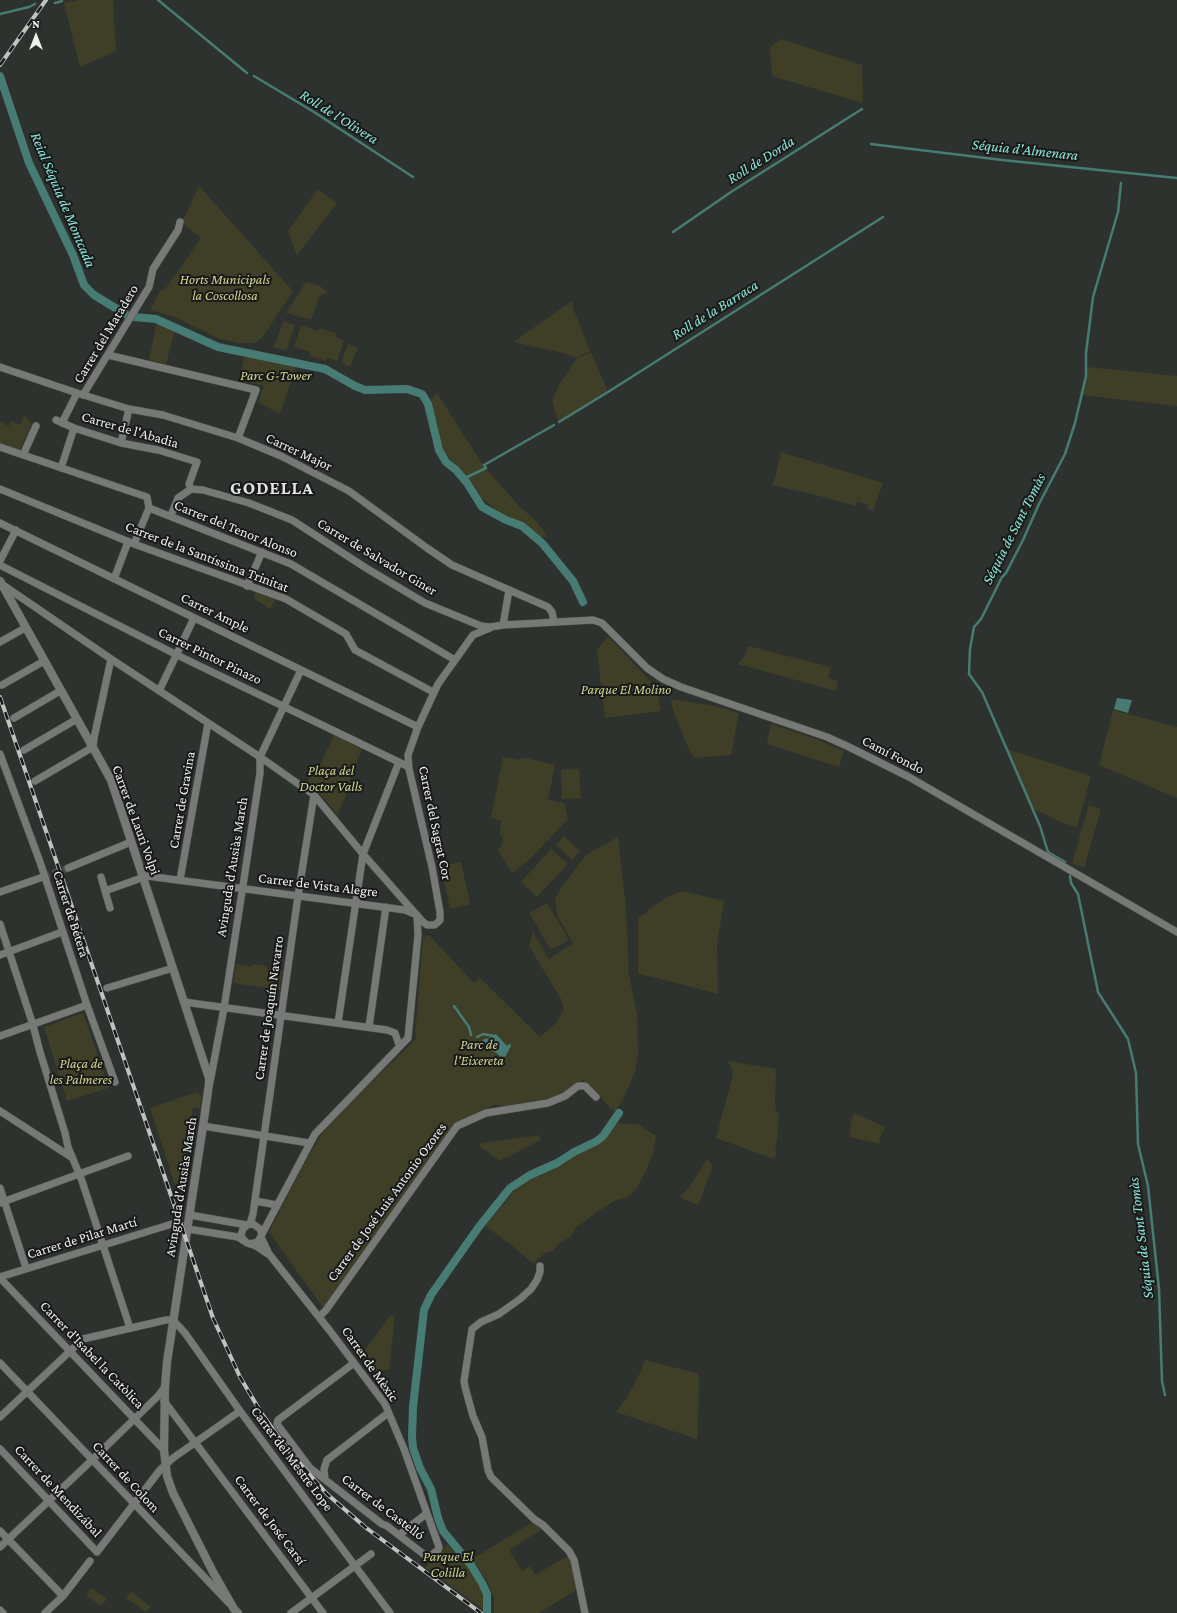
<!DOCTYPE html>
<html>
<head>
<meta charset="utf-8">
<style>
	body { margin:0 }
	#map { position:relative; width:1177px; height:1613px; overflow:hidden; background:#2e322e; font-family:"Crimson Pro",serif }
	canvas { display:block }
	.north { position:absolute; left:16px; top:16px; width:40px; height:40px; -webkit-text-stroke:3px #181918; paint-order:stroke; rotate:0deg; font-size:11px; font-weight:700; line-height:16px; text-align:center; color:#eef1ee }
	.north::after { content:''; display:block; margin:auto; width:14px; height:18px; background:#eef1ee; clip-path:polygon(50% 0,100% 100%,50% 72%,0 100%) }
</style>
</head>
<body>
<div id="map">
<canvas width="1177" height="1613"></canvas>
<div class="north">N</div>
</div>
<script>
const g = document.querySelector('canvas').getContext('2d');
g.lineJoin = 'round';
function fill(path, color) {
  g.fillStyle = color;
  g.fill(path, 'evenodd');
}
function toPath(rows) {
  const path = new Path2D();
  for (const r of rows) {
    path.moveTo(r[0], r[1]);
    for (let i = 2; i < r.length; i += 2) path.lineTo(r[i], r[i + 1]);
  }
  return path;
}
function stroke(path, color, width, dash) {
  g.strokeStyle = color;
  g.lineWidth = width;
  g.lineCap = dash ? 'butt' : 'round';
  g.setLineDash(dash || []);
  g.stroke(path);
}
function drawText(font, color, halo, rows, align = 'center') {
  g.font = font + ' "Crimson Pro",serif';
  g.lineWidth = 4;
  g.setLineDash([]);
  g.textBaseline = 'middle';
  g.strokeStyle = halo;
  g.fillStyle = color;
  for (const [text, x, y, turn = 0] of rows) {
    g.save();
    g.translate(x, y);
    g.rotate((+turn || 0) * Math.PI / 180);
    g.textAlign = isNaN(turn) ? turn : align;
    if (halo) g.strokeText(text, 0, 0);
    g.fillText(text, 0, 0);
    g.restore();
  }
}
fill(toPath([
	[78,0,113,0,116,51,80,67,64,3],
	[781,39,862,65,863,103,772,76,770,47],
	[199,186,293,291,262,338,254,343,239,343,220,339,174,317,151,310,151,308,160,291,166,288,201,238,186,226,183,220],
	[318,189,337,203,297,255,288,231],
	[306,282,320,286,328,292,320,295,311,320,286,313],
	[572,301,573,308,590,351,576,358,567,354,513,342],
	[283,321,295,325,286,351,274,347],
	[157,322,175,330,166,364,149,360],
	[301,325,318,331,320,328,336,334,335,337,344,340,337,361,327,358,326,361,310,356,310,352,294,347],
	[348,344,358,348,350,367,341,363],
	[591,352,608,392,558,422,552,400,560,383,576,359],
	[245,355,297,364,280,414,258,402,264,386,239,379],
	[1087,367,1177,376,1177,406,1082,395],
	[437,393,485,468,466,477,445,453,439,438,438,426,430,400],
	[24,416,32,424,19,451,0,444,0,422,9,426,11,421,20,425],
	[781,452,883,483,873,511,867,508,868,505,857,501,856,506,808,493,772,485,776,474],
	[486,469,519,506,535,520,548,537,538,537,523,524,498,511,481,498,467,477],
	[257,590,277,597,270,609,253,598],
	[608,636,653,684,656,684,661,711,605,718,597,650],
	[748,646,831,667,828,678,838,681,836,691,738,664,744,657],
	[673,699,715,706,739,713,731,755,695,758,690,752,674,713,671,702,671,700],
	[1113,710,1177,727,1177,798,1099,765],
	[771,724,813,738,844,751,839,767,767,744],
	[334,735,362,749,349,781,352,783,337,815,327,802,308,781,316,766,319,767],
	[1007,749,1091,776,1077,827,1060,822,1032,808],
	[503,757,520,760,521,757,555,765,548,800,564,803,568,819,532,857,512,873,497,849,501,847,503,842,502,836,500,835,501,820,491,818],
	[579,769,581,798,562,799,561,770],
	[1089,805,1101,809,1084,868,1072,863],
	[564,836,580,851,572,860,556,845],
	[618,837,626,909,629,975,637,1015,638,1054,635,1072,622,1101,615,1112,583,1080,563,1094,542,1102,505,1107,495,1104,458,1122,324,1309,269,1232,305,1162,323,1132,358,1095,417,1038,415,1036,423,937,429,935,474,983,480,978,540,1037,556,1023,564,1009,561,999,529,946,533,932,549,959,573,943,558,917,555,899,563,885,587,854],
	[551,849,568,864,537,897,521,882],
	[461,862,470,904,450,909,441,866],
	[682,891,724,901,717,945,718,994,657,978,638,974,638,917,645,914,649,909,669,896],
	[547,903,569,940,551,950,529,913],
	[236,964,252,967,252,964,267,966,267,969,282,971,280,990,233,983],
	[83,1013,109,1088,67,1101,44,1027],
	[728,1061,776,1069,775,1102,776,1112,779,1113,778,1134,775,1149,777,1150,774,1159,716,1138,733,1075,733,1071],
	[197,1092,202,1096,200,1108,193,1108,183,1167,189,1168,182,1207,150,1108],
	[854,1113,885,1127,879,1140,880,1144,850,1137,851,1120],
	[615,1123,638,1124,656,1136,653,1153,647,1169,636,1190,630,1195,626,1198,616,1200,597,1212,577,1227,570,1237,561,1242,552,1251,544,1254,536,1260,534,1264,510,1244,485,1226,516,1189,533,1177,554,1169,575,1155,603,1141],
	[540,1135,540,1140,500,1161,479,1146,481,1143],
	[707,1159,713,1166,698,1205,679,1197,689,1188],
	[390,1315,395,1316,389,1370,383,1370,382,1387,360,1357],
	[645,1360,696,1373,699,1376,698,1433,697,1439,616,1412,627,1397,640,1373],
	[533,1522,543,1529,509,1550,516,1561,522,1571,530,1566,535,1575,569,1555,574,1570,576,1590,539,1613,494,1613,494,1598,487,1581,472,1559],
	[448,1544,470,1568,481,1586,485,1598,484,1610,425,1567],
	[91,1588,107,1599,101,1606,86,1595],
	[131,1591,151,1607,146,1612,126,1598]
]), '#3e3f26');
fill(toPath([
	[1117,698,1132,700,1128,713,1114,709],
	[496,1034,507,1046,510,1043,511,1046,505,1057,500,1056,495,1052,486,1049,483,1045,482,1041,484,1039,490,1038]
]), '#467c74');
stroke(toPath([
	[158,0,247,73],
	[55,3,62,1],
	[0,14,29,7,35,4],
	[254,76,314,112,413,177],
	[871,144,1002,160,1177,178],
	[673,232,731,192,862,109],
	[559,422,608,392,883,217],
	[463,479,486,468,484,465,554,425],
	[1065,862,1048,852,1040,826,982,692,969,674,970,649,974,627,981,619,1002,577,1006,573,1023,540,1039,504,1065,454,1075,423,1086,376,1086,353,1093,297,1118,212,1121,183],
	[1070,876,1071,883,1078,894,1098,992,1128,1039,1136,1073,1138,1144,1148,1186,1153,1233,1159,1289,1162,1381,1165,1395],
	[454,1006,469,1027,471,1035],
	[477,1037,483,1034,494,1036],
	[415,1384,416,1384]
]), '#467c74', 2.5);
stroke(toPath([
	[0,76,29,163,73,255,84,285,94,295,127,315],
	[134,317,156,319,218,347,325,369,355,386,365,390,407,389,422,394,428,404,439,450,446,462,456,470,467,483,482,507,506,520,522,526,542,543,573,581,583,602],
	[487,1613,487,1594,482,1583,471,1565,443,1531,438,1518,431,1489,420,1468,413,1448,412,1437,413,1407,424,1310,431,1295,478,1228,510,1188,530,1175,557,1163,574,1152,597,1141,603,1136,619,1113]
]), '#467c74', 8);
stroke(toPath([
	[43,877,68,868]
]), '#4b4f4b', 7, [7, 3.5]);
const minor = toPath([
	[108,355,256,390,238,438],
	[0,367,77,393,129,409,163,415,238,438,281,456,349,491,427,548,452,565,548,607,552,612,554,622],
	[83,395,149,287,153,269,178,230,180,222],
	[56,420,74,428,121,443,158,450,197,462,189,484,191,489],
	[62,423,77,393],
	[121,443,129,409],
	[0,447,147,497,149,508,291,564,455,660],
	[23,455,36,426],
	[61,468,74,428],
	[0,489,134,544,286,599,346,634,355,650,433,692],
	[191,489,203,490,249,503,292,520,366,568,425,603,481,626,490,627,503,625,593,620,602,623,647,668,663,679,681,687,827,737,849,747,909,777,1177,932],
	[171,515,178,498,191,489],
	[0,523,418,727],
	[134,544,149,508],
	[0,561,16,530],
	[0,565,177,655,407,766,409,769],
	[114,579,128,542],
	[3,585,111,659,260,757,314,795,363,854,422,921,427,925,434,925,437,923,440,920,440,912,432,867,409,769,408,755,418,727,438,684,473,635,490,628],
	[247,586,262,552],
	[503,625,509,590],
	[0,642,25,628],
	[2,685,44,661],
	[159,691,194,618],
	[14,718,60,691],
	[24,750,77,719],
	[0,754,40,862,87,1005,115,1082],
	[35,781,93,747,94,738,111,659],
	[68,868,131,842],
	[101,877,110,908],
	[180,880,208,723],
	[105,891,147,876,405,910,417,915,418,935,408,1038,315,1134,262,1234],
	[0,892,43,877],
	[0,924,33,1025,40,1052,65,1133,68,1147,82,1181,130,1328],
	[0,955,62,932],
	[107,988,173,968],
	[184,1002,387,1030,395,1033,399,1045],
	[338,1023,363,854,399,762],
	[369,1027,386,907],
	[0,1036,87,1005],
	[210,1082,224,1008,244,879,260,773,260,757,301,670],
	[0,1111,71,1157],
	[203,1126,309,1143],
	[0,1188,26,1268],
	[255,1201,277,1205],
	[0,1203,128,1156],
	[190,1215,247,1225],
	[250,1224,253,1214,298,896,314,795],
	[188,1229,238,1237,244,1241],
	[261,1237,269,1254,330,1331,385,1404,404,1449,439,1547,438,1550,429,1557,426,1556,387,1526,382,1524,310,1468,277,1424,278,1420,354,1363],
	[250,1244,258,1242,262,1234,260,1229,253,1224,247,1225,243,1229,241,1235,243,1239,247,1243,256,1246,268,1254],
	[540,1266,540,1272,537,1280,531,1289,520,1299,499,1314,481,1322,472,1329,464,1381,465,1387,473,1416,482,1437,488,1470,491,1477,534,1519,543,1525,569,1551,574,1560,585,1613],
	[0,1277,172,1224],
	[0,1278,164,1450],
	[319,1317,326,1310,457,1126,486,1113,548,1103,565,1096,578,1086,585,1086,596,1097],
	[0,1363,229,1603],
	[164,1401,323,1613],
	[0,1417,83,1339,166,1320,173,1320,185,1333,240,1411,390,1613],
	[0,1449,97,1552,160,1470,173,1458,240,1411],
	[325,1479,324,1469,327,1460,388,1413],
	[0,1531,63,1596],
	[399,1535,426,1514],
	[0,1547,92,1460,158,1396,165,1387],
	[0,1610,3,1613],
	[45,1613,63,1596,90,1561],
	[291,1613,371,1554]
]);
const tertiary = toPath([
	[0,581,111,780,209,1078,209,1084,203,1126,167,1362,165,1387,164,1450,167,1476,173,1493,213,1572,234,1609,238,1613]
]);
stroke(minor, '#4d514d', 8);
stroke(tertiary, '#4d514d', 9);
stroke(minor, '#777976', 7);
stroke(tertiary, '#777976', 8);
const rail = toPath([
	[0,65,46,0],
	[0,697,213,1318,240,1377,262,1414,287,1449,327,1494,365,1527,481,1613]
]);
stroke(rail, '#c0c3c0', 4);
stroke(rail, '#181918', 2.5, [8]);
drawText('italic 14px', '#d1d591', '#181918', [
	["Horts Municipals",225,280],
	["la Coscollosa",225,296],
	["Parc G-Tower",276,376],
	["Parque El Molino",626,690],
	["Plaça del",331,771],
	["Doctor Valls",331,787],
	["Parc de",479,1045],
	["l'Eixereta",479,1061],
	["Plaça de",81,1064],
	["les Palmeres",81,1080],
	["Parque El",448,1557],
	["Colilla",448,1573]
]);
drawText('14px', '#eef1ee', '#181918', [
	["Carrer del Matadero",106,334,-59],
	["Carrer de l'Abadia",130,430,16],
	["Carrer Major",299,452,25],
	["Carrer del Tenor Alonso",236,529,22],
	["Carrer de la Santíssima Trinitat",207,557,21],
	["Carrer de Salvador Giner",377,557,31],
	["Carrer Ample",215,613,26],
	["Carrer Pintor Pinazo",210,656,26],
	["Camí Fondo",893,755,27],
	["Carrer de Gravina",182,800,-80],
	["Carrer de Lauri Volpi",136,820,70],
	["Carrer del Sagrat Cor",435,823,78],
	["Avinguda d'Ausiàs March",232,867,-81],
	["Carrer de Vista Alegre",318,885,7],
	["Carrer de Bétera",71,914,72],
	["Carrer de Joaquín Navarro",269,1008,-82],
	["Avinguda d'Ausiàs March",181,1187,-81],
	["Carrer de José Luis Antonio Ozores",387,1202,-54],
	["Carrer de Pilar Martí",82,1238,-17],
	["Carrer d'Isabel la Catòlica",92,1355,46],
	["Carrer de Mèxic",370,1364,55],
	["Carrer del Mestre Lope",292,1459,53],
	["Carrer de Colom",126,1477,47],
	["Carrer de Mendizábal",58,1491,47],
	["Carrer de Castelló",383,1507,37],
	["Carrer de José Carsí",270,1520,53]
]);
drawText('italic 15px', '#8be5d8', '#181918', [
	["Roll de l'Olivera",339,117,32],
	["Séquia d'Almenara",1025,150,6],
	["Roll de Dorda",761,160,-32],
	["Reial Séquia de Montcada",63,200,67],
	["Roll de la Barraca",715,310,-32],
	["Séquia de Sant Tomàs",1014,529,-63],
	["Séquia de Sant Tomàs",1141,1238,-97]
]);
g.letterSpacing = '1px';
drawText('bold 18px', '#e1e6e1', '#181918', [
	["GODELLA",272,488]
]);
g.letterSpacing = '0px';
</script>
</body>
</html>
